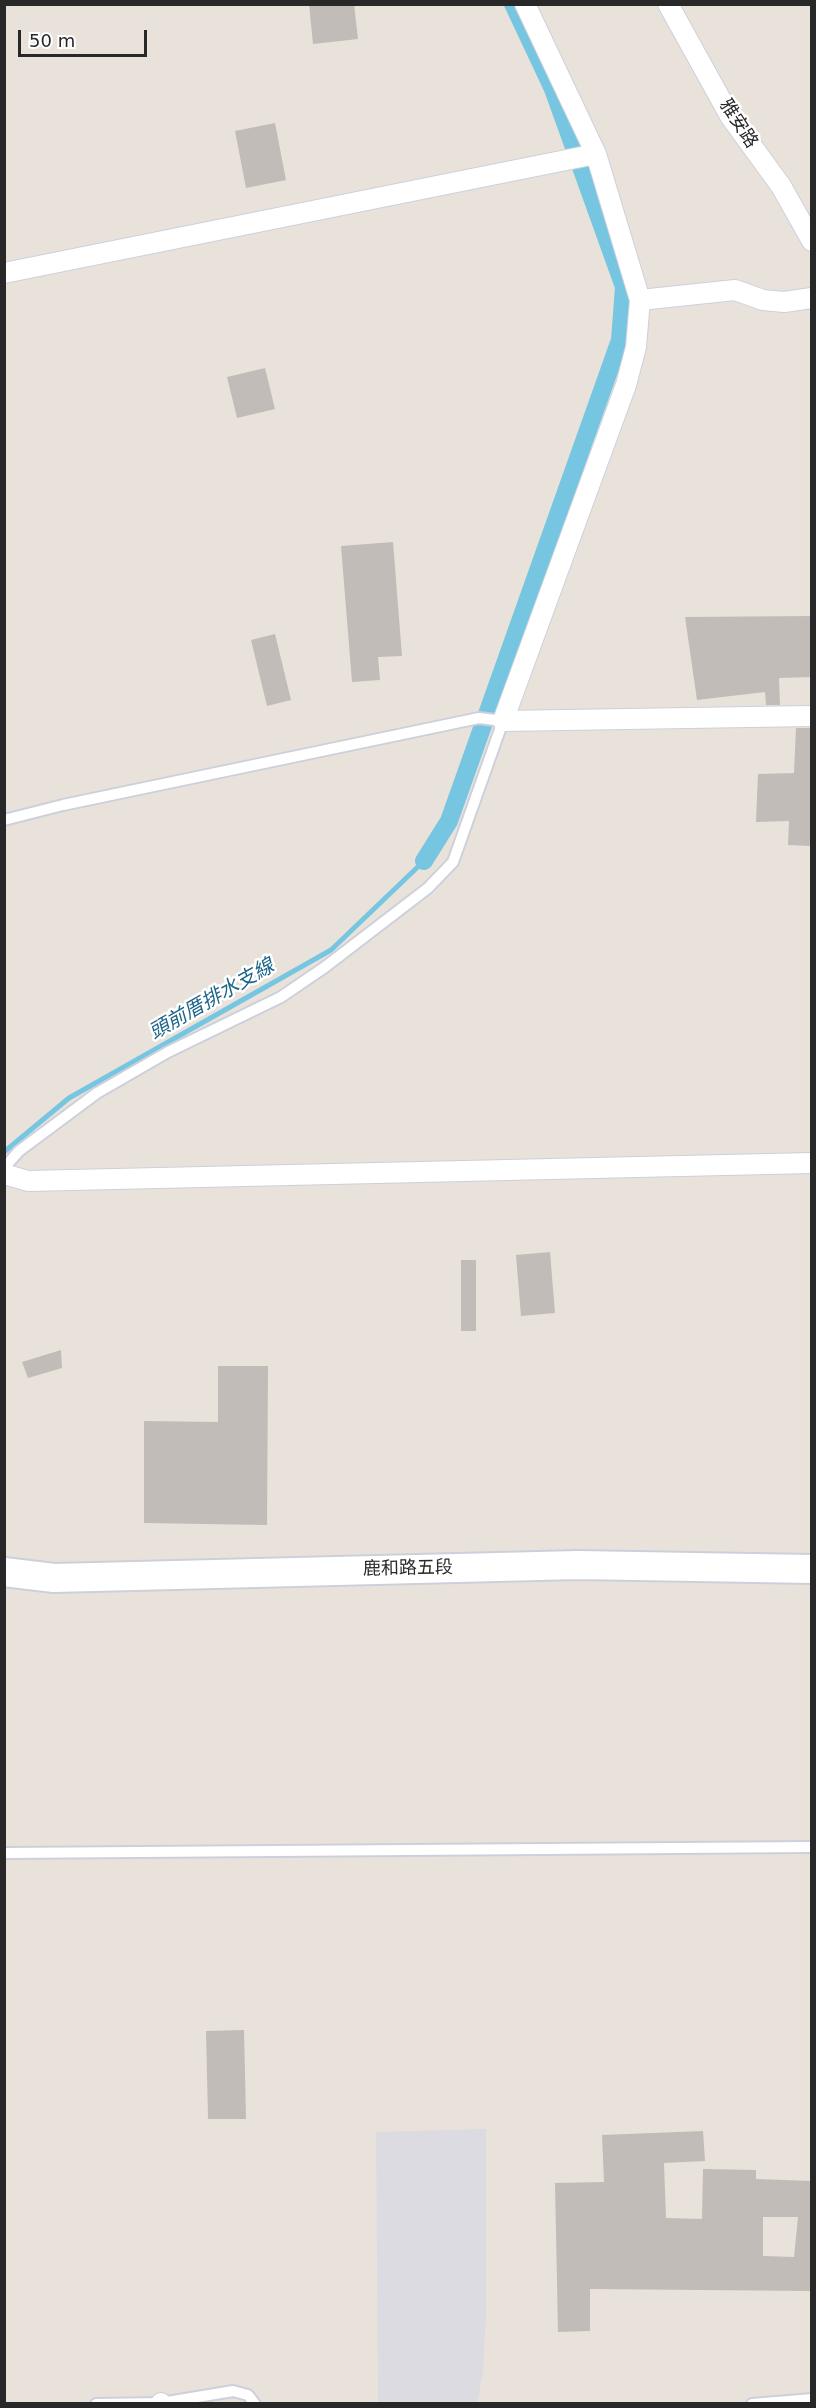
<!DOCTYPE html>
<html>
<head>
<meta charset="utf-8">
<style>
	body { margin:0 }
	#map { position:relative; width:816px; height:2408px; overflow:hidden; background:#e9e2db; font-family:"DejaVu Sans",sans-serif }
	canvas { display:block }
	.frame { position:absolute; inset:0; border:6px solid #282828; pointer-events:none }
	.scale { position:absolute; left:18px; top:30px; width:129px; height:27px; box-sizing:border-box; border:3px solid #282828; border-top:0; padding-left:8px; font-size:18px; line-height:21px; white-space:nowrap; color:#282828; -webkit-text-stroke:4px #fff; paint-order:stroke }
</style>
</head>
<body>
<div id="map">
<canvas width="816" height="2408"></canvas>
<div class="frame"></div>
<div class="scale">50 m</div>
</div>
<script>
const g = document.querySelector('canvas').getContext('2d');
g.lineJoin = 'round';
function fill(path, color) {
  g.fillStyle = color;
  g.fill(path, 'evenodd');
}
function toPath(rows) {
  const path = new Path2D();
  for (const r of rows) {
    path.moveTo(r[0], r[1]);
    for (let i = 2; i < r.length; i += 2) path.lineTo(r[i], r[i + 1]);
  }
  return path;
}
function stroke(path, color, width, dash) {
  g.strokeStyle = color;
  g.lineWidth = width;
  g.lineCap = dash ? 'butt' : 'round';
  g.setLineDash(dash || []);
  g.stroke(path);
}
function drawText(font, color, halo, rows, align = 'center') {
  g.font = font + ' "DejaVu Sans","Noto Sans TC",sans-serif';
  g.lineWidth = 5;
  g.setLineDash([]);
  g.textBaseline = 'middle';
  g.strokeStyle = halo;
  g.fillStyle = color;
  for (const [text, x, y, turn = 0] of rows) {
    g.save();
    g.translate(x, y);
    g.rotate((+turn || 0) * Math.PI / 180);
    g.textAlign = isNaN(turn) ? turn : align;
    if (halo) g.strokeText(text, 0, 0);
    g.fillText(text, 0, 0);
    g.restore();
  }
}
fill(toPath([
	[486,2129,486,2314,483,2373,477,2403,378,2403,376,2132]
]), '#dddbe2');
stroke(toPath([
	[4,1152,69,1098,331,950,424,861]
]), '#77c6e1', 5);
stroke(toPath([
	[424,861,449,821,620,340,624,287,553,89,513,4]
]), '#77c6e1', 18);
fill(toPath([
	[309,4,354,4,358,39,313,44],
	[275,123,286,180,246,188,235,131],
	[265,368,275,409,237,418,227,377],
	[393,542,402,656,378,657,380,680,352,682,341,546],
	[812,616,812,677,779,678,780,705,766,705,765,692,697,700,685,617],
	[275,634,291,700,267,706,251,640],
	[796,728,812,728,811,846,788,845,789,821,756,822,758,774,794,773],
	[550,1252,555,1313,521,1316,516,1255],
	[461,1260,476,1260,476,1331,461,1331],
	[61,1350,62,1368,28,1378,22,1362],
	[218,1366,268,1366,267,1525,144,1523,144,1421,218,1422],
	[244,2030,246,2119,208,2119,206,2031],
	[703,2131,705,2161,664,2163,666,2218,702,2219,703,2169,756,2170,756,2179,812,2181,812,2291,590,2289,590,2331,558,2332,555,2183,604,2182,602,2135],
	[763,2217,798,2217,794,2257,763,2256]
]), '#c1bcb7');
const lane = toPath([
	[4,820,63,805,479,718,503,721,453,862,428,888,325,967,281,997,168,1052,97,1093,19,1151,4,1168],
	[4,1853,812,1847],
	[96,2404,161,2403,233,2391,248,2395,255,2404],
	[752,2404,812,2399]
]);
const street = toPath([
	[525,4,596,154,640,300,636,347,626,385,503,721,812,716],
	[668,4,730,116,781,186,812,241],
	[4,273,596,154],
	[640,300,735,290,763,300,784,302,812,298],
	[4,1174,28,1181,812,1163],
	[161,2404,161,2403]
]);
const secondary = toPath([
	[4,1572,54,1578,578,1565,812,1569]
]);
stroke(lane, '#cdd0db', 14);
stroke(street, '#cdd0db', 22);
stroke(secondary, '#cdd0db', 32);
stroke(lane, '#fff', 10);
stroke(street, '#fff', 20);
stroke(secondary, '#fff', 28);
drawText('18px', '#282828', '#fff', [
	["雅安路",738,124,57],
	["鹿和路五段",408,1569,-1]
]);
drawText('italic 20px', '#1b6488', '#fff', [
	["頭前厝排水支線",212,1000,-30]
]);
</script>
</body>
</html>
